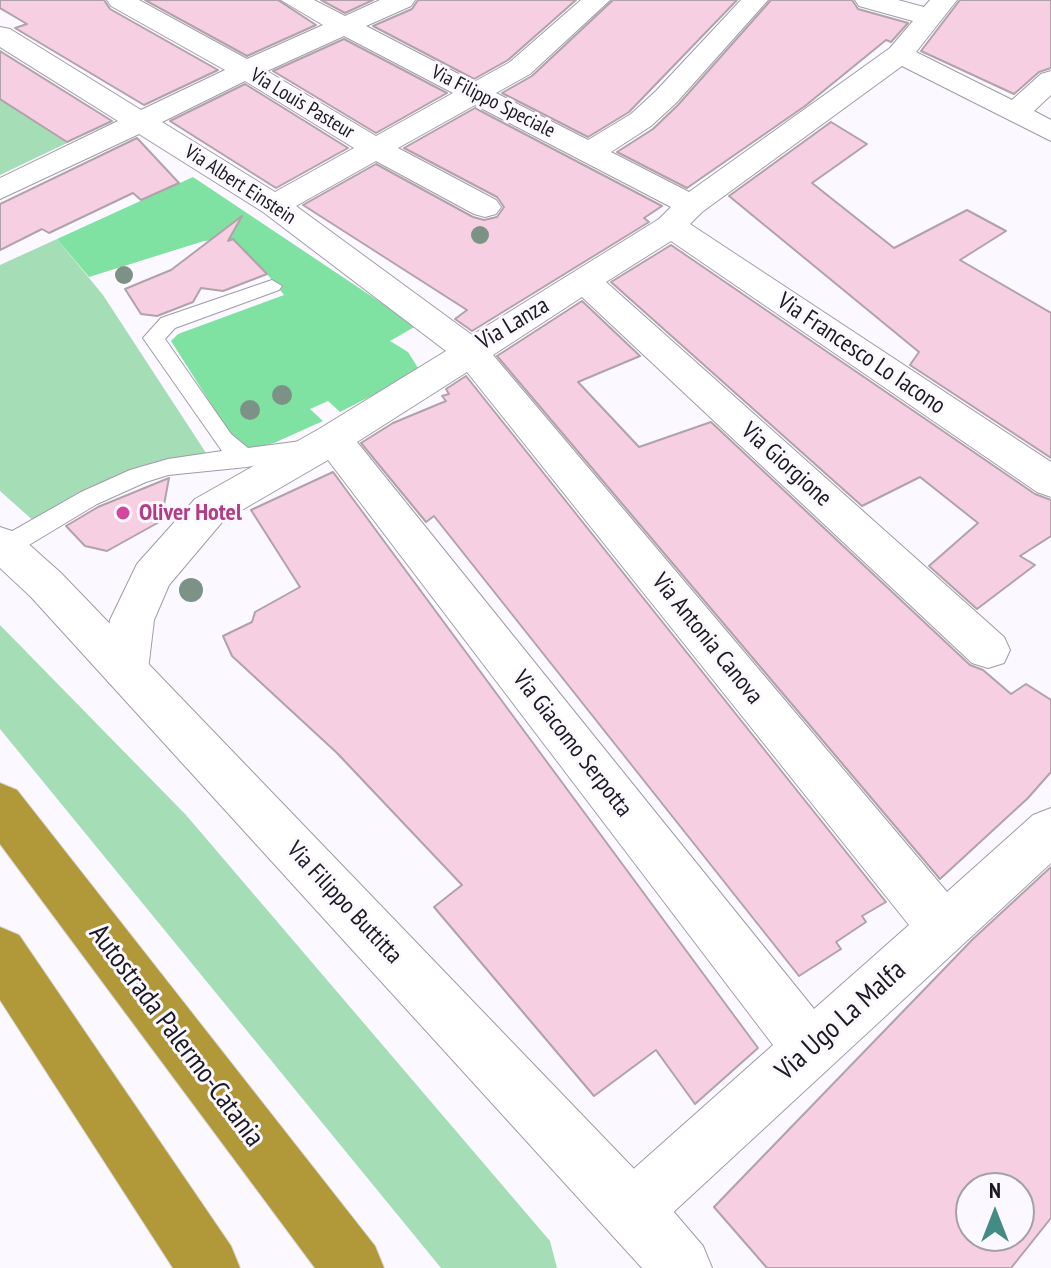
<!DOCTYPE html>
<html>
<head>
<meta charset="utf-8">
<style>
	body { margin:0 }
	#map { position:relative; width:1051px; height:1268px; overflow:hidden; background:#fbf9ff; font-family:"PT Sans Narrow",sans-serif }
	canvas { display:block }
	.north { position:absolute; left:955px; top:1172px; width:80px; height:80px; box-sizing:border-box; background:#fbf9ff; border:2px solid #a2a0a6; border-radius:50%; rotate:0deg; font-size:22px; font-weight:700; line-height:32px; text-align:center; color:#1c1a20 }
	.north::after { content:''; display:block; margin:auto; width:28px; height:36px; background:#448b83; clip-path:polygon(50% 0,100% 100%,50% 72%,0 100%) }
</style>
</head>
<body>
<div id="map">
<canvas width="1051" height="1268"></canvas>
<div class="north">N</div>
</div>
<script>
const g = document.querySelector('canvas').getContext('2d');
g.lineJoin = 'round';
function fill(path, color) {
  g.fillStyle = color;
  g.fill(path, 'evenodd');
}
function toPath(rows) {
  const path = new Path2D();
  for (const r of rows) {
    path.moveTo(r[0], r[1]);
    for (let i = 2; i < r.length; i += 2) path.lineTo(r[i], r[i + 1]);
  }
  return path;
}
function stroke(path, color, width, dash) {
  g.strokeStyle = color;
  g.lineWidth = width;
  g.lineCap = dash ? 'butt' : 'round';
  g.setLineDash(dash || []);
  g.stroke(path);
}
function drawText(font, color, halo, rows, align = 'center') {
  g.font = font + ' "PT Sans Narrow",sans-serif';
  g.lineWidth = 6;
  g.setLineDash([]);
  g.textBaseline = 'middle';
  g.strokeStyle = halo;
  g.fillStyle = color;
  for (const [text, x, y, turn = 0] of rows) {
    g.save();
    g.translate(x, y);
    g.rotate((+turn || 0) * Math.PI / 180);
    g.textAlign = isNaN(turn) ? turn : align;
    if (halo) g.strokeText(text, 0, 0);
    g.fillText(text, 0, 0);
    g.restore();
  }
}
fill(toPath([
	[0,98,67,143,0,175],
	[57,239,103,295,208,456,153,463,118,476,36,523,0,491,0,265],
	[0,625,186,815,550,1241,557,1268,441,1268,0,729]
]), '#a4ddb6');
fill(toPath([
	[193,177,416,326,390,341,408,352,420,371,340,412,328,401,310,409,323,421,274,443,248,449,232,437,171,341,178,334,284,295,267,274,233,239,204,241,89,277,57,239]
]), '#7fe1a2');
const building = toPath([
	[0,0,104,0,110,9,218,70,144,105,15,28,27,24,0,8,0,0],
	[145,0,278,0,316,25,247,56,145,0],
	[321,0,373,0,345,13,321,0],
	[418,0,576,0,508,60,474,79,373,26,412,9,418,0],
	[613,0,737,0,629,112,588,137,502,93,532,76,613,0],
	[771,0,852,0,858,9,908,23,891,42,886,40,805,106,687,188,617,152,653,129,678,105,771,0],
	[960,0,1051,0,1051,68,1039,72,1014,94,921,51,960,0],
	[344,39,447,93,376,133,273,71,344,39],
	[0,51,112,121,67,142,0,99,0,51],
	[245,84,348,148,276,188,170,121,245,84],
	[475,108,662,206,644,218,649,222,472,331,455,319,467,310,303,205,376,164,473,217,484,220,497,217,504,207,497,197,404,148,475,108],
	[831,122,867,144,812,183,894,248,967,210,1006,231,960,260,1051,313,1051,458,910,365,919,352,729,196,831,122],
	[137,138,179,183,141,200,133,193,49,233,42,229,0,250,0,204,137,138],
	[242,216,228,241,233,239,267,274,223,291,201,288,193,302,157,316,141,314,125,289,171,270,242,216],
	[671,245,1035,494,1051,500,1051,536,1020,556,1035,565,977,609,929,566,978,523,920,477,862,506,611,282,671,245],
	[582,301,640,356,578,382,639,447,711,422,970,665,983,670,1011,694,1026,684,1051,700,1051,772,1028,798,940,879,497,356,582,301],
	[466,376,886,902,862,916,866,922,836,942,841,949,799,976,434,516,426,522,361,443,393,423,446,401,442,396,449,394,446,389,466,376],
	[333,472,758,1048,695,1104,656,1050,594,1096,434,907,462,885,337,753,232,656,223,636,252,622,255,612,300,587,251,510,333,472],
	[169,478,161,521,107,551,85,546,66,526,98,507,169,478],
	[1051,867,1051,1218,1011,1268,767,1268,714,1207,973,939,1051,867],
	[971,1188,1019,1188,1019,1236,971,1236,971,1188]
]);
fill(building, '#f7cfe3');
stroke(building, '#b1a2a9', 2);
const lane = toPath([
	[272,280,282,286,279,290,175,328,165,339,231,434,248,448,309,440,320,448,317,454,247,467,168,475,146,482,97,504,14,554,0,555,0,538,81,492,130,470,168,459,222,451,143,338,161,318,272,280]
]);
const street = toPath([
	[107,0,139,0,247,59,323,25,281,0,314,0,345,16,380,0,415,0,411,6,366,26,474,82,510,62,581,0,610,0,530,74,496,93,588,140,631,114,656,91,741,0,768,0,676,103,651,126,611,152,689,192,890,48,913,21,859,6,855,0,898,0,924,7,930,0,957,0,916,52,1012,100,1041,74,1051,71,1051,95,1034,111,1051,120,1051,141,902,66,702,212,690,224,1051,462,1051,497,1037,492,671,241,606,282,1004,637,1010,650,1004,663,988,668,972,663,582,297,493,355,947,892,1033,815,1051,808,1051,863,653,1231,632,1240,611,1231,602,1210,611,1189,773,1045,328,460,223,521,169,585,154,620,148,670,141,683,125,689,109,683,102,670,110,620,137,564,195,499,319,429,446,351,263,212,139,134,0,199,0,178,118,121,0,47,0,27,10,29,141,110,225,70,111,6,107,0],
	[344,36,453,93,376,136,267,71,344,36],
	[245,81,354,148,275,192,162,122,245,81],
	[475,105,671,207,659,219,472,335,296,206,376,161,474,214,485,217,496,214,501,207,496,200,398,148,475,105],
	[467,372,909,925,814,1009,357,442,467,372]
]);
const secondary = toPath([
	[0,527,15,532,61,573,661,1197,703,1246,712,1268,642,1268,31,597,0,568,0,527]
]);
const highway = toPath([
	[0,783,17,790,375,1246,384,1268,315,1268,0,844,0,783],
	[0,927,19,935,231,1246,240,1268,173,1268,0,1000,0,927]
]);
stroke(lane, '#a09ba9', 2);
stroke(street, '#a09ba9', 2);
stroke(secondary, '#a09ba9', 2);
stroke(highway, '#d6d6d7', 2);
fill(lane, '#fff');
fill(street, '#fff');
fill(secondary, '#fff');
fill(highway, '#b19839');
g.fillStyle = '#7c9287';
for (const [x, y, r] of [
	[480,235,9],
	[124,275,9],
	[282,395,10],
	[250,410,10],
	[191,590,12]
]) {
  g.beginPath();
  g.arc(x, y, r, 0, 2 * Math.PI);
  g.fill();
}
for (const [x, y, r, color] of [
	[123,513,8,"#d1479c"]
]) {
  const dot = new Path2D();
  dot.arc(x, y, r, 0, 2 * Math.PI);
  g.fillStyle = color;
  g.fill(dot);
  stroke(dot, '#fbf9ff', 3);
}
drawText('20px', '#1c1a20', '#fbf9ff', [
	["Via Filippo Speciale",493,102,27],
	["Via Louis Pasteur",302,104,31],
	["Via Albert Einstein",240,185,33]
]);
drawText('24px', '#1c1a20', '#fbf9ff', [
	["Via Lanza",513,324,-31],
	["Via Francesco Lo Iacono",861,354,34],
	["Via Giorgione",786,465,42],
	["Via Antonia Canova",707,639,51],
	["Via Giacomo Serpotta",572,744,52],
	["Via Filippo Buttitta",344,903,47]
]);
drawText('bold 24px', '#b23c85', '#fbf9ff', [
	["Oliver Hotel",139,513]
], 'left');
drawText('28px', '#1c1a20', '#fbf9ff', [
	["Via Ugo La Malfa",841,1021,-42],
	["Autostrada Palermo-Catania",176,1036,53]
]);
</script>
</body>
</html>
